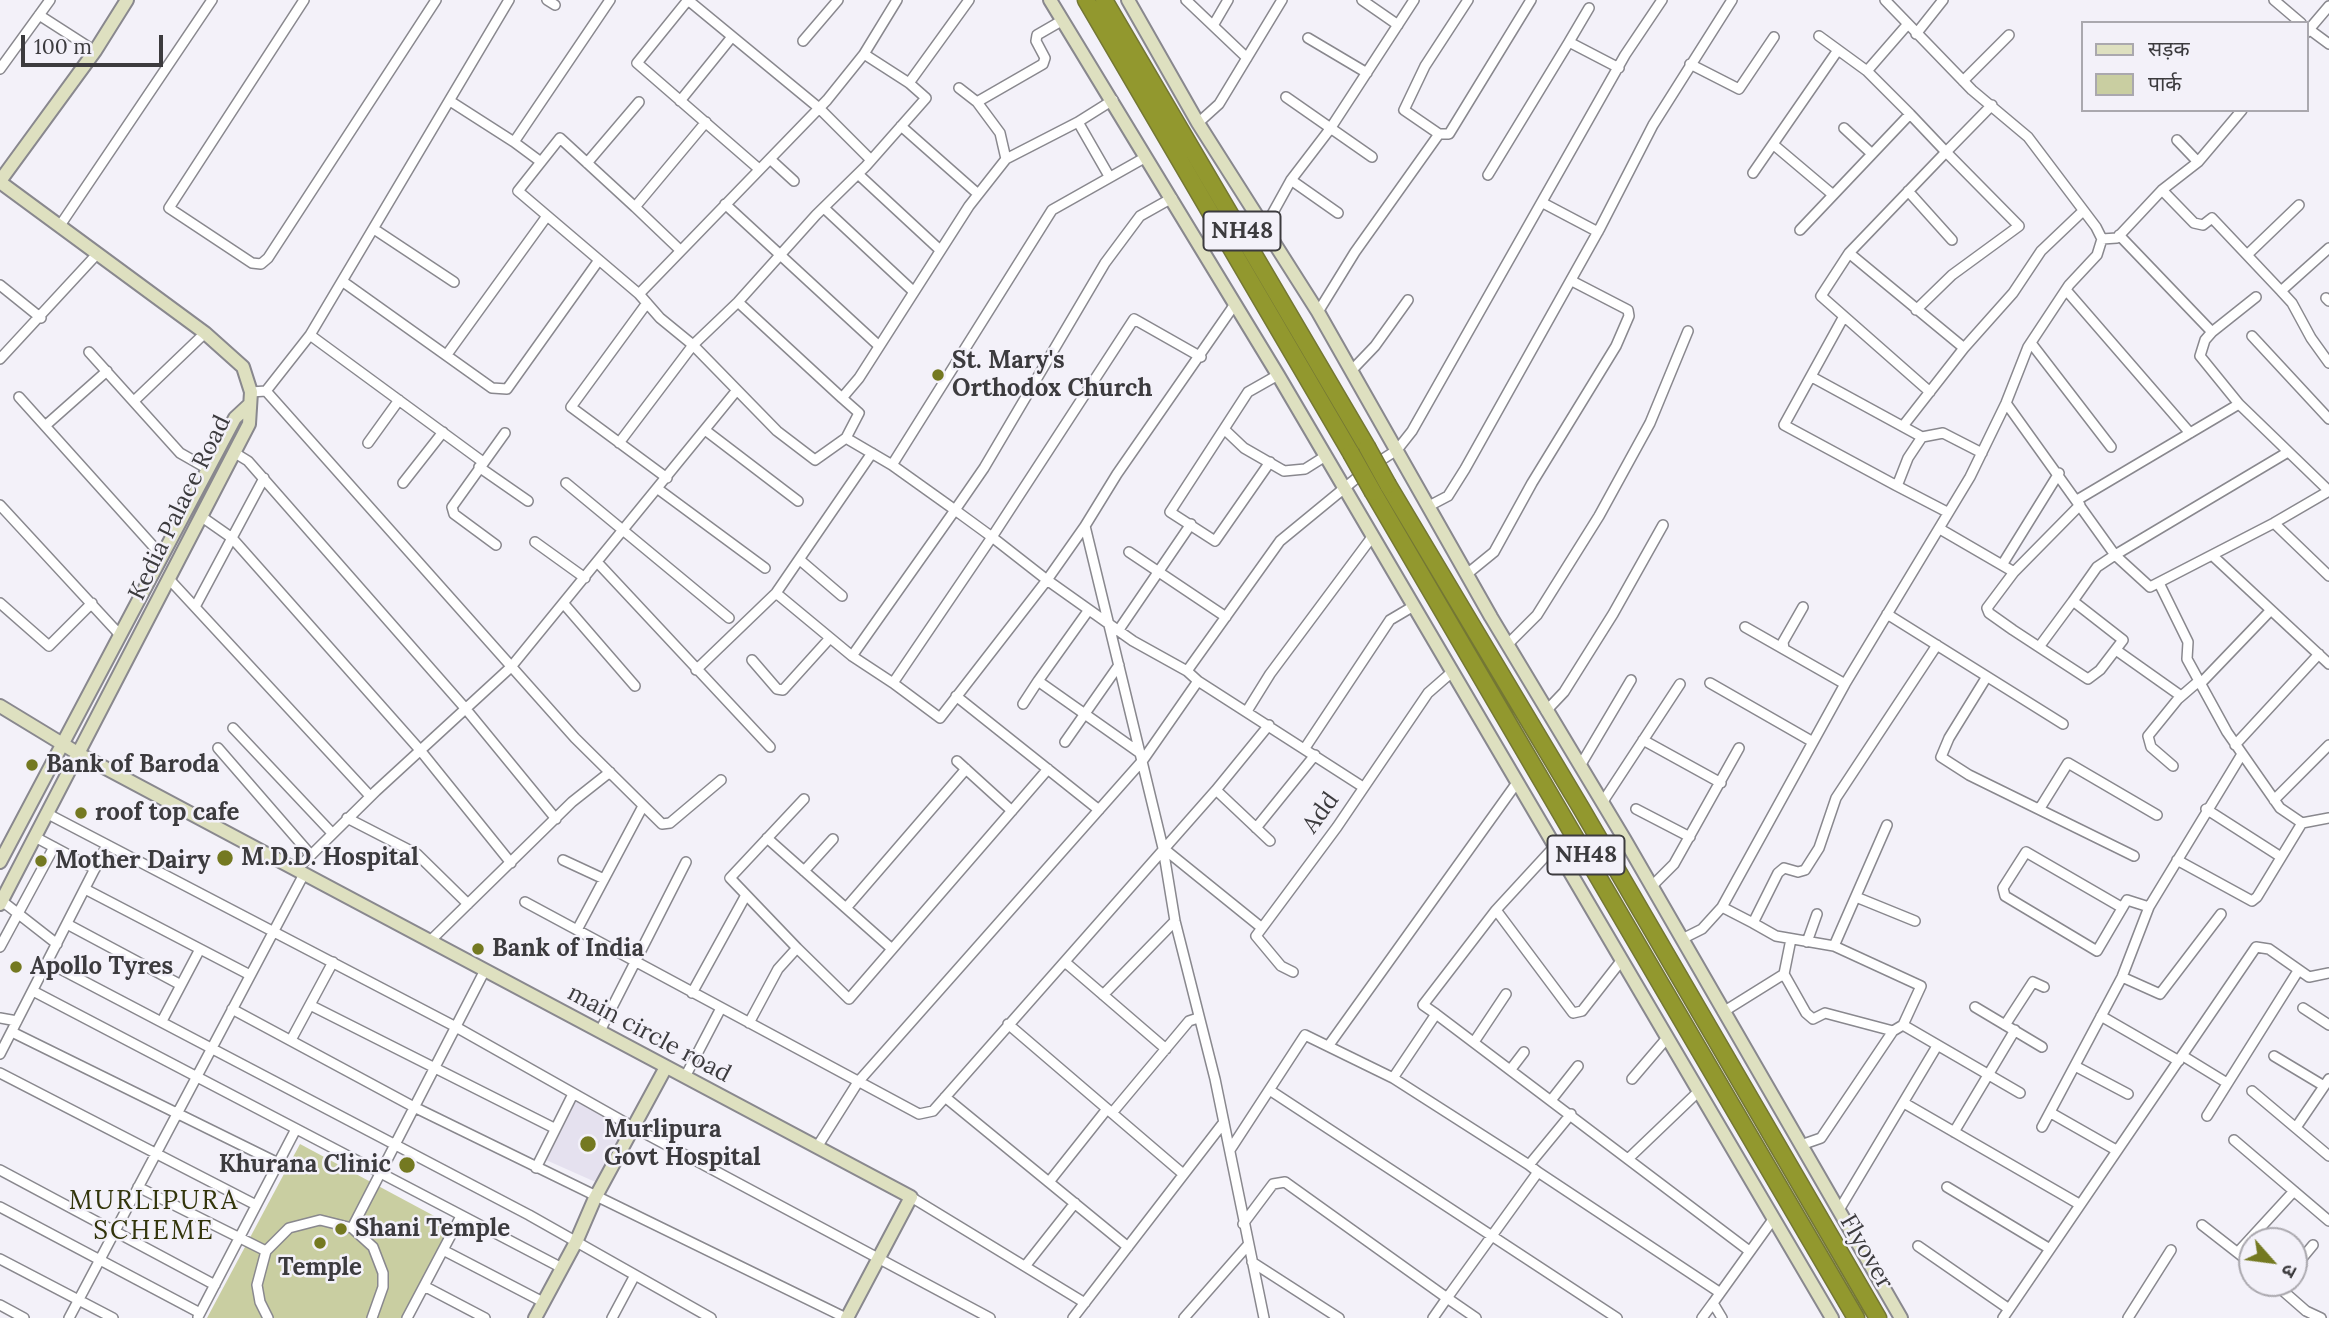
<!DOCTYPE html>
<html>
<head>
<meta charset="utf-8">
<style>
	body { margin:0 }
	#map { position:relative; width:2329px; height:1318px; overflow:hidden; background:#f3f1f9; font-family:Lora,"Noto Sans Devanagari",serif }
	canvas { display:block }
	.legend { position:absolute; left:2081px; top:21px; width:228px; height:91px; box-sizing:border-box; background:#f3f1f9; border:2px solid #aaa8ae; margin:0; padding:9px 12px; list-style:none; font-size:21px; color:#3c3b3e }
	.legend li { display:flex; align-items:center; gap:14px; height:35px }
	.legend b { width:35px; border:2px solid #aaa8ae }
	.north { position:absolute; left:2238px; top:1227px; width:70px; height:70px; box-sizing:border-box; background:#f3f1f9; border:2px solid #aaa8ae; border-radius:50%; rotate:118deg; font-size:19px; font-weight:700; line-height:28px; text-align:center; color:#3c3b3e }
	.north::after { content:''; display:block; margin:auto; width:24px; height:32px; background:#747921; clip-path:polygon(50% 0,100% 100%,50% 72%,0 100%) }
	.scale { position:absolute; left:21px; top:35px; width:142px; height:32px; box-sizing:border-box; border:4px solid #3c3b3e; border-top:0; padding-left:9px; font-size:21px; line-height:24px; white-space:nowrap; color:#3c3b3e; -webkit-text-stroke:5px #f3f1f9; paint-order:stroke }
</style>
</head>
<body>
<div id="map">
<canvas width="2329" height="1318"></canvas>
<ul class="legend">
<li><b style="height:9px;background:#dee0c0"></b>सड़क</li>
<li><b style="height:19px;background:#c9cea1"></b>पार्क</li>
</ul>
<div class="north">उ</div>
<div class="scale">100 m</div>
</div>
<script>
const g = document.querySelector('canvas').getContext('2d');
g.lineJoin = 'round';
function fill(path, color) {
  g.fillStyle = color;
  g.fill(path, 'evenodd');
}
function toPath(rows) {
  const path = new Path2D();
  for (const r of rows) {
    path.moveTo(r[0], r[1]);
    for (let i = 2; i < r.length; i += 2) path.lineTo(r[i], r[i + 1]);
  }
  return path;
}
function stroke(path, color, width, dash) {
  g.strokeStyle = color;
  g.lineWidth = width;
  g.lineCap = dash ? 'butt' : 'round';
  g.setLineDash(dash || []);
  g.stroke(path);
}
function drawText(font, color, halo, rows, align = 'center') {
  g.font = font + ' Lora,serif';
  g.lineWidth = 5;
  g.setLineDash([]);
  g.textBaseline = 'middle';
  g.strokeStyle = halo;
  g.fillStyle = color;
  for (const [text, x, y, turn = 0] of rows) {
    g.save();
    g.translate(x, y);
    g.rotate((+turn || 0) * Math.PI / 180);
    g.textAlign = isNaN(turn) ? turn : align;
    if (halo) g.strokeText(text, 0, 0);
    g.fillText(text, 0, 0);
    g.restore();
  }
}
fill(toPath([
	[574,1097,632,1127,600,1184,546,1160]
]), '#e5e1ef');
fill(toPath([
	[300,1144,451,1225,401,1318,207,1318]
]), '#c9cea1');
const street = toPath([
	[304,0,169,208,252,263,261,264,268,258,436,0],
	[547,0,555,5],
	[688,0,819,108,871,160],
	[688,0,637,63,759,169],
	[1186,0,1247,58],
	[1362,0,1398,25],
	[2274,0,2301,23],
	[39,15,95,51],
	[1214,24,1228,0],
	[2306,27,2329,44],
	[2306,33,2329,6],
	[1916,34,1943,0],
	[1819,36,1867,71,1907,25],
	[1308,38,1367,73],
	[803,41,838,0],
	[1569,42,1589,8],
	[864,54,897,0],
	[1690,64,1739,89,1774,37],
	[0,69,50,0],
	[1963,81,2009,35],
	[909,83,969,0],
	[959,88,977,102],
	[1286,97,1372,157],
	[450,101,514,142],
	[680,101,731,38],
	[1910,114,1946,152,1849,253,1821,296,1930,392],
	[1198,123,1219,104,1282,0],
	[901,126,978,194],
	[1844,128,1871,153],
	[1439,134,1449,134,1531,0],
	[2177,140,2198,162],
	[1774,145,1832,194],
	[770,159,794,181],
	[1006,159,1000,133,977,102,1043,64,1045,58,1036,41,1037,35,1063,20],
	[541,162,514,142,610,0],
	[587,163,639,102],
	[1753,173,1838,50],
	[858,174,940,250],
	[1488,175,1569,42,1619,68],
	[1109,176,1078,122,1113,100],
	[1291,180,1338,213],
	[2162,190,2194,223,2203,225,2212,218,2281,291,2329,248],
	[1908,191,1952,240],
	[1543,203,1598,232],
	[725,204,879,346],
	[635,207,560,138,518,191,639,294],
	[824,208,914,292],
	[61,224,212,0],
	[1265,227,1291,180,1330,129,1414,0],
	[374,229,454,282],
	[1800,230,1910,114,1867,71],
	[2119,235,2212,332],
	[2102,239,2117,238,2162,190,2198,162,2242,110],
	[680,250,635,207,706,122],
	[1849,253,1964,348],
	[2248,254,2299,205],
	[342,281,492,388,507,389,599,260],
	[0,285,41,318],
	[2066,290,2190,433],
	[2281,291,2292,303,2311,338,2329,363],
	[2256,297,2212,332,2205,340,2200,356,2239,404,2329,491],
	[2326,298,2329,301],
	[738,302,842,398],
	[647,303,571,407,667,478],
	[1235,304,1117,474,1085,526,1163,848,1175,921,1215,1079,1264,1318],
	[1916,310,1952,275,2019,226,1946,152,1992,105],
	[1318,312,1355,252,1439,134,1404,110,1425,66,1468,0],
	[1843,318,1784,425,1897,486],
	[310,335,483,462],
	[2252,336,2329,419],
	[2031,343,2111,447],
	[89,352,180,453,208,469],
	[448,353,547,216],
	[0,359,98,253],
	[1352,370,1375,346,1408,300],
	[1278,375,1248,392,1224,429,1244,448,1284,471,1305,469,1324,457],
	[1812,377,1922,437],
	[266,391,575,738,662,824,670,823,721,780],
	[251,392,266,391,310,335,509,0],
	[19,397,162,556],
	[134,401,205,333],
	[2006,403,2115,555,2150,587,2274,523,2329,491],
	[45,426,107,371],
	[1903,426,1964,348,2013,293,2041,251,2083,211],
	[1224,429,1170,512,1215,541,1270,462],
	[705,430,798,501],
	[368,443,399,400],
	[619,443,693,345,738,302,816,215,866,166,926,98,909,83,864,54,827,100,639,294,660,318,693,345,777,431,815,460,846,438],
	[235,453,248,461,465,708,556,819],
	[1375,464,1397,450,1412,431,1625,55,1662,0],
	[892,465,846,438,859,413,842,398,859,378,969,206,1006,159,1078,122],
	[479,467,528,501],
	[403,483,443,432],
	[566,483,729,618],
	[658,489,765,568],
	[2077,500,2239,404],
	[0,505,120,635],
	[1429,506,1448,496,1465,469,1600,228,1653,125,1732,0],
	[1947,512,1897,486,1908,458,1922,437,1943,433,1982,453],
	[202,517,232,538,420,750,511,863],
	[2274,523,2329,576],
	[1085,526,1047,580,992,537,1134,319,1201,357],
	[1940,529,2014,572,1987,608,1989,613,2013,630,2042,649,2088,679,2100,670,2123,640,2073,601,2039,647],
	[535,542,585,578],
	[496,545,454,514,452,507,505,433],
	[1129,552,1226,617],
	[2213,556,2329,664],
	[800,560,842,596],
	[598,563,770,747],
	[2002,565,2059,473],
	[2014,572,2080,505],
	[1467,574,1494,552,1532,483,1616,346,1629,316,1628,310,1572,281],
	[169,579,370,796],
	[2159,583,2188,642,2187,659,2227,732,2280,808,2302,823,2329,818],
	[776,593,852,656,893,683,992,537,955,510,984,468,1105,263,1140,216,1172,198],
	[2073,601,2097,567,2115,555,2288,452],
	[0,603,49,646,92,603],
	[564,604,635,686],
	[195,607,264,478],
	[1088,611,1038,681,1140,753],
	[1887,614,2063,724],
	[1745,627,1845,684],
	[1118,631,1191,524],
	[1508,644,1537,615,1599,516,1650,423,1688,331],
	[1784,649,1783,642,1803,607],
	[2116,650,2181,696],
	[852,656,955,510,892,465,1052,210,1146,157],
	[752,660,777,689,783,690,830,638],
	[696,670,776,593,872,453],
	[1986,678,1949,738,1941,757,1969,775,2134,856],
	[1198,681,1363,787],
	[893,683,940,718,1047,580,1133,641,1187,671],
	[1710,683,1813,742],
	[2201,683,2271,610],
	[956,696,1099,810],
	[1023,704,1038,681],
	[1247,711,1270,674,1372,537],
	[1546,711,1564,692,1613,614,1663,525],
	[1269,725,1216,790,1270,841],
	[233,728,332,833],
	[1643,740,1721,783],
	[1065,742,1119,665],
	[2235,745,2319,654],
	[218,748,310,854],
	[1305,748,1390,620,1412,607],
	[957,761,1012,811],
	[1580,766,1631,680],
	[2173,766,2151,747,2148,736,2178,699,2200,680],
	[2274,800,2329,745],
	[1602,803,1680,684],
	[2040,808,2068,763,2157,815],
	[1636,809,1690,837],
	[2206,809,2281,857],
	[48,814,456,1027,633,1127,990,1318],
	[347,818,417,854,468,904],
	[1256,828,1315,755],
	[35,837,95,869],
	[767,838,892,949],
	[1163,848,1262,928],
	[563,860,604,879],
	[2177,860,2252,901,2257,897,2302,823],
	[296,870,376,791,511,667,737,390],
	[804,871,833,839],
	[1651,887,1674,864,1739,748],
	[85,889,250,975],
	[1856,897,1915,921],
	[2,901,57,944],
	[525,902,919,1114,933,1111,1216,790],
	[1722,907,1753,923,1778,873,1784,868,1798,872,1805,870,1819,848,1836,798,1937,645],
	[2121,907,2026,852,2003,888,2005,896,2097,951,2127,900,2149,907],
	[846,908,966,769],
	[1496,910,1573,1013,1582,1011,1621,961],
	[1753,923,1776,936,1834,946,1921,986,1903,1025],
	[67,924,181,985],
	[577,930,643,806],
	[1682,939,1702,929,1722,907,1845,684,1970,477,2006,403,2028,347,2069,285,2097,255,2102,239,2096,227,2028,137,1972,90,1885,0],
	[1791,939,1784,974,1806,1013,1813,1019,1825,1013,1893,1031],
	[430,941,572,802,610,772],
	[1807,942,1817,914],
	[1834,946,1887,825],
	[0,947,54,847],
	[797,948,730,878,804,799],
	[47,962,529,1215,711,1318],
	[1065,962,1166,1049],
	[1293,972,1281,966,1256,936,1337,827,1428,693,1452,672],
	[2122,977,2160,994,2221,914],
	[33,991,562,1268],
	[692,993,746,895],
	[1103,995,1175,921],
	[310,1005,554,1128],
	[1975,1007,2042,1047],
	[2303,1008,2329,1025],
	[232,1009,414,1107,846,1318],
	[1723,1012,1784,974],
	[1436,1014,1748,1250],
	[2101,1016,2179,1061],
	[0,1018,17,1021],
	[162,1021,200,949],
	[749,1023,778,969,797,948,849,999,1048,769],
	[1008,1024,1182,1173],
	[2005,1025,2033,982,2044,987],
	[600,1031,686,862],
	[12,1032,278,1163],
	[291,1040,333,962],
	[1474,1042,1506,994],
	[1329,1045,1516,784],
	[0,1054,107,845],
	[2183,1056,2227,1083],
	[2274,1056,2324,1086],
	[2075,1066,2128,1094],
	[1511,1069,1524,1052],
	[0,1073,256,1205],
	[685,1077,721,1008],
	[1393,1078,1436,1014,1423,1005,1496,910,1554,847],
	[1632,1079,1667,1038],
	[1271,1091,1617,1318],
	[2252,1091,2329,1156],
	[945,1097,1128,1247],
	[1552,1099,1578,1066],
	[1904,1103,2079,1204],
	[1112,1113,1189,1021,1198,1018],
	[2051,1113,2116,1150],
	[2207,1116,2298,971],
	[2297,1126,2329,1079],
	[2042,1127,2122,977,2149,907,2242,754],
	[1954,1132,2015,1030],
	[2234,1140,2329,1221],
	[1801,1145,1821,1138,1893,1031,1903,1025,2020,1093],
	[817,1147,858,1082,1143,760,1198,681,1187,671,1280,541,1364,472],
	[1230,1150,1305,1035,1393,1078,1529,1165,1538,1172,1447,1298,1476,1318],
	[1629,1158,1699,1091],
	[1529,1165,1571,1114],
	[536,1168,573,1094],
	[0,1170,215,1285],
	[1538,1172,1719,1292],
	[1049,1182,1107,1109],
	[138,1187,266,1251],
	[1947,1187,2050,1249],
	[911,1197,1085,1303],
	[0,1207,200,1313],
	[1839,1210,1937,1046],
	[1243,1224,1273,1184,1285,1182,1447,1298,1433,1318],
	[2202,1225,2252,1264],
	[352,1228,485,970],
	[1918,1246,2009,1309],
	[443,1250,543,1302],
	[2238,1252,2294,1191],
	[0,1259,113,1318],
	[1252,1262,1339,1318],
	[1026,1265,1075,1203],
	[2294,1268,2313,1245],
	[2274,1283,2306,1311,2321,1318],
	[424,1286,485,1318],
	[0,1305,24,1318],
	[198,1317,296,1129],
	[69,1318,304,874],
	[268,1318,260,1302,257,1285,266,1251,289,1228,320,1220,352,1228,373,1247,383,1273,383,1287,372,1318],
	[407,1318,461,1216],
	[612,1318,635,1275],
	[1073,1318,1224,1122],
	[1184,1318,1248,1245],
	[1702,1318,1713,1303],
	[1722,1318,1713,1303,1774,1218],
	[2003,1318,2256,947,2269,949,2309,977,2329,973],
	[2128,1318,2171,1250]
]);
const secondary = toPath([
	[1050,0,1278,375,1832,1318],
	[1128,0,1198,123,1318,312,1491,617,1625,840,1901,1318],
	[0,181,95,51,127,0],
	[0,182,205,333,243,367,251,392,249,424,0,904],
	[0,706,79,754,911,1197,847,1318],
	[0,862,235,418,249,405],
	[535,1318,576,1242,595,1198,666,1067]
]);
const highway = toPath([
	[1086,0,1351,453],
	[1104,0,1367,447],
	[1388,485,1581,808,1878,1318],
	[1373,492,1856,1318]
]);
stroke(street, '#89888e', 12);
stroke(secondary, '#89888e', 16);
stroke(highway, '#747734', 19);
stroke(street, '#fff', 9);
stroke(secondary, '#dee0c0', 12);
stroke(highway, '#92982e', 16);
const highwayBridge = toPath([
	[1367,447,1388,485],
	[1351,453,1373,492]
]);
stroke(highwayBridge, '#747734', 19, []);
stroke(highwayBridge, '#92982e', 16);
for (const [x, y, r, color] of [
	[938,375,7,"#747921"],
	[32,765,7,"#747921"],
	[81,813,7,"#747921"],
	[225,858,9,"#747921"],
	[41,861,7,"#747921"],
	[478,949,7,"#747921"],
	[16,967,7,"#747921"],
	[588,1144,9,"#747921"],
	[407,1165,9,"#747921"],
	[341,1229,7,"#747921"],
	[320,1243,7,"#747921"]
]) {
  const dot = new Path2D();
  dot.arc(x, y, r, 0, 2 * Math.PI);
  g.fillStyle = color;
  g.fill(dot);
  stroke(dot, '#f3f1f9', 2.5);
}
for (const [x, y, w] of [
	[1242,231,77],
	[1586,855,77]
]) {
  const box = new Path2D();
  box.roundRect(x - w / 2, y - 19.5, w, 39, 5);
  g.fillStyle = '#f3f1f9';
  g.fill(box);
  stroke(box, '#3c3b3e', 2);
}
drawText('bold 23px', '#3c3b3e', null, [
	["NH48",1242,231],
	["NH48",1586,855]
]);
drawText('bold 24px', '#3c3b3e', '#f3f1f9', [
	["St. Mary's",952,361],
	["Orthodox Church",952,389],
	["Bank of Baroda",46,765],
	["roof top cafe",95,813],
	["M.D.D. Hospital",241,858],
	["Mother Dairy",55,861],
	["Bank of India",492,949],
	["Apollo Tyres",30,967],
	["Murlipura",604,1130],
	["Govt Hospital",604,1158],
	["Khurana Clinic",391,1165,"right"],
	["Shani Temple",355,1229],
	["Temple",320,1268,"center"]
], 'left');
drawText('24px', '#3c3b3e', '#f3f1f9', [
	["Kedia Palace Road",180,508,-64],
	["Add",1321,813,-54],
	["main circle road",649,1034,28],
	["Flyover",1866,1252,60]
]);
g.letterSpacing = '2px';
drawText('26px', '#32350b', '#f3f1f9', [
	["MURLIPURA",154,1202],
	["SCHEME",154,1232]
]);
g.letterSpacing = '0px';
</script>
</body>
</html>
